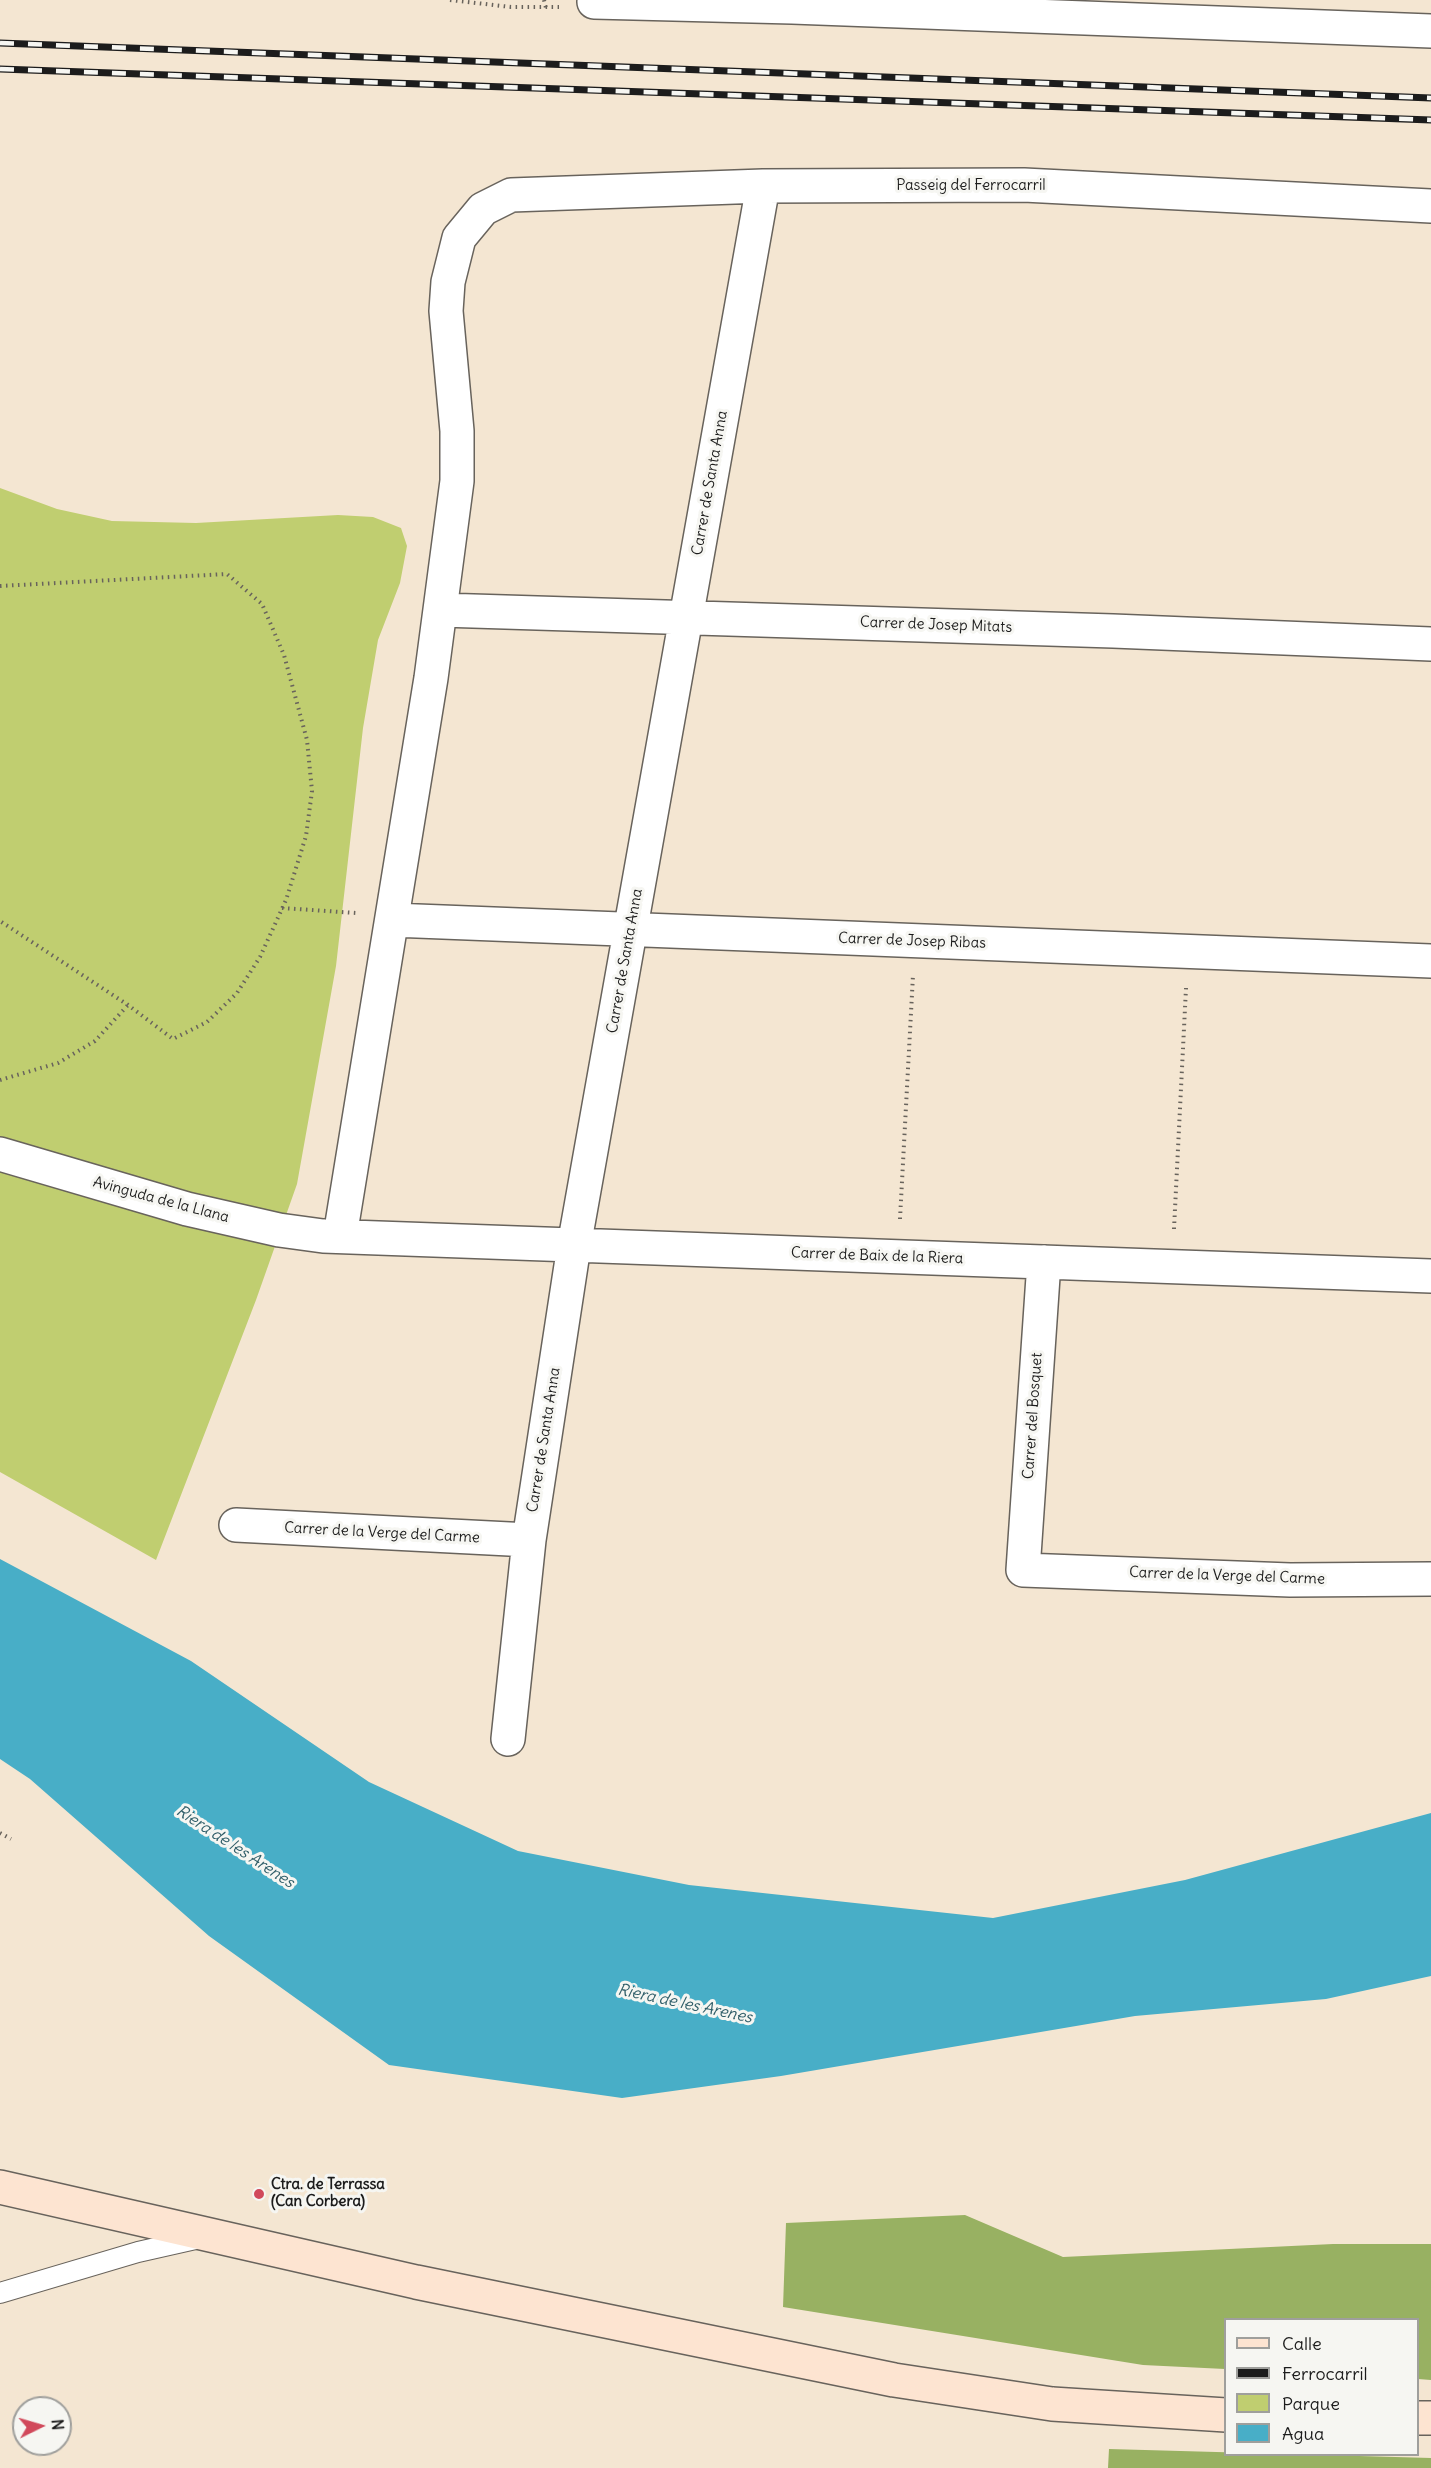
<!DOCTYPE html>
<html>
<head>
<meta charset="utf-8">
<style>
	body { margin:0 }
	#map { position:relative; width:1431px; height:2468px; overflow:hidden; background:#f4e6d2; font-family:Delius,sans-serif }
	canvas { display:block }
	.legend { position:absolute; left:1224px; top:2318px; width:195px; height:138px; box-sizing:border-box; background:#f6f6f2; border:2px solid #9f9f9c; margin:0; padding:8px 10px; list-style:none; font-size:18px; color:#1c1c1c }
	.legend li { display:flex; align-items:center; gap:12px; height:30px }
	.legend b { width:30px; border:2px solid #9f9f9c }
	.north { position:absolute; left:12px; top:2396px; width:60px; height:60px; box-sizing:border-box; background:#f6f6f2; border:2px solid #9f9f9c; border-radius:50%; rotate:85deg; font-size:16px; font-weight:700; line-height:24px; text-align:center; color:#1c1c1c }
	.north::after { content:''; display:block; margin:auto; width:21px; height:27px; background:#d1495b; clip-path:polygon(50% 0,100% 100%,50% 72%,0 100%) }
</style>
</head>
<body>
<div id="map">
<canvas width="1431" height="2468"></canvas>
<ul class="legend">
<li><b style="height:8px;background:#fde4d1"></b>Calle</li>
<li><b style="height:8px;background:#1c1c1c"></b>Ferrocarril</li>
<li><b style="height:16px;background:#c0ce70"></b>Parque</li>
<li><b style="height:16px;background:#48aec7"></b>Agua</li>
</ul>
<div class="north">N</div>
</div>
<script>
const g = document.querySelector('canvas').getContext('2d');
g.lineJoin = 'round';
function fill(path, color) {
  g.fillStyle = color;
  g.fill(path, 'evenodd');
}
function toPath(rows) {
  const path = new Path2D();
  for (const r of rows) {
    path.moveTo(r[0], r[1]);
    for (let i = 2; i < r.length; i += 2) path.lineTo(r[i], r[i + 1]);
  }
  return path;
}
function stroke(path, color, width, dash) {
  g.strokeStyle = color;
  g.lineWidth = width;
  g.lineCap = dash ? 'butt' : 'round';
  g.setLineDash(dash || []);
  g.stroke(path);
}
function drawText(font, color, halo, rows, align = 'center') {
  g.font = font + ' Delius,sans-serif';
  g.lineWidth = 6;
  g.setLineDash([]);
  g.textBaseline = 'middle';
  g.strokeStyle = halo;
  g.fillStyle = color;
  for (const [text, x, y, turn = 0] of rows) {
    g.save();
    g.translate(x, y);
    g.rotate((+turn || 0) * Math.PI / 180);
    g.textAlign = isNaN(turn) ? turn : align;
    if (halo) g.strokeText(text, 0, 0);
    g.fillText(text, 0, 0);
    g.restore();
  }
}
fill(toPath([
	[0,488,57,509,112,521,196,523,338,515,373,517,401,528,407,546,400,583,378,640,363,728,336,966,297,1184,256,1300,156,1560,0,1472]
]), '#c0ce70');
fill(toPath([
	[965,2215,1063,2257,1333,2244,1431,2244,1431,2380,1418,2379,1418,2320,1226,2320,1225,2369,1143,2365,783,2307,786,2223],
	[1109,2449,1431,2458,1431,2468,1108,2468]
]), '#98b162');
fill(toPath([
	[0,1559,191,1661,369,1782,518,1851,689,1885,993,1918,1185,1880,1431,1813,1431,1976,1326,1999,1135,2016,781,2076,622,2098,389,2065,209,1936,30,1779,0,1759]
]), '#48aec7');
const lane = toPath([
	[0,2293,138,2252,200,2238]
]);
const street = toPath([
	[594,2,792,7,1431,31],
	[441,610,1113,631,1431,644],
	[392,920,1431,961],
	[0,1154,187,1209,279,1230,323,1236,1431,1276],
	[340,1236,431,678,457,481,457,431,446,311,448,282,459,238,483,209,511,195,763,186,1024,185,1431,206],
	[1044,1262,1023,1570,1290,1580,1431,1579],
	[236,1525,529,1540],
	[508,1739,529,1540,574,1246,763,186]
]);
const secondary = toPath([
	[0,2187,416,2282,894,2380,1052,2404,1226,2415],
	[1418,2418,1431,2418]
]);
stroke(lane, '#68635c', 22);
stroke(street, '#68635c', 36);
stroke(secondary, '#68635c', 36);
stroke(toPath([
	[450,0,511,7,559,7],
	[544,0,546,8],
	[0,586,227,574,262,604,284,655,307,740,312,791,306,836,286,900,260,957,237,993,207,1022,173,1039,128,1005,0,921],
	[282,908,356,913],
	[0,1080,58,1063,95,1041,128,1005],
	[900,1219,913,975],
	[1174,1229,1186,988],
	[0,1833,11,1839]
]), '#68635c', 4, [1.5, 4.5]);
stroke(lane, '#fff', 20);
stroke(street, '#fff', 33);
stroke(secondary, '#fde4d1', 33);
const rail = toPath([
	[0,43,1431,98],
	[0,69,1431,120]
]);
stroke(rail, '#1c1c1c', 7);
stroke(rail, '#f6f6f2', 4.5, [14]);
for (const [x, y, r, color] of [
	[259,2194,6,"#d1495b"]
]) {
  const dot = new Path2D();
  dot.arc(x, y, r, 0, 2 * Math.PI);
  g.fillStyle = color;
  g.fill(dot);
  stroke(dot, '#f6f6f2', 2);
}
drawText('15px', '#1c1c1c', '#f6f6f2', [
	["Passeig del Ferrocarril",971,186],
	["Carrer de Santa Anna",710,483,-80],
	["Carrer de Josep Mitats",936,625,2],
	["Carrer de Josep Ribas",912,941,2],
	["Carrer de Santa Anna",625,961,-80],
	["Avinguda de la Llana",161,1200,15],
	["Carrer de Baix de la Riera",877,1256,2],
	["Carrer del Bosquet",1033,1416,-86],
	["Carrer de Santa Anna",544,1440,-81],
	["Carrer de la Verge del Carme",382,1533,3],
	["Carrer de la Verge del Carme",1227,1576,2]
]);
drawText('bold 15px', '#1c1c1c', '#f6f6f2', [
	["Ctra. de Terrassa",271,2185],
	["(Can Corbera)",271,2202]
], 'left');
drawText('italic 16px', '#305e69', '#f6f6f2', [
	["Riera de les Arenes",235,1847,33],
	["Riera de les Arenes",685,2004,12]
]);
</script>
</body>
</html>
